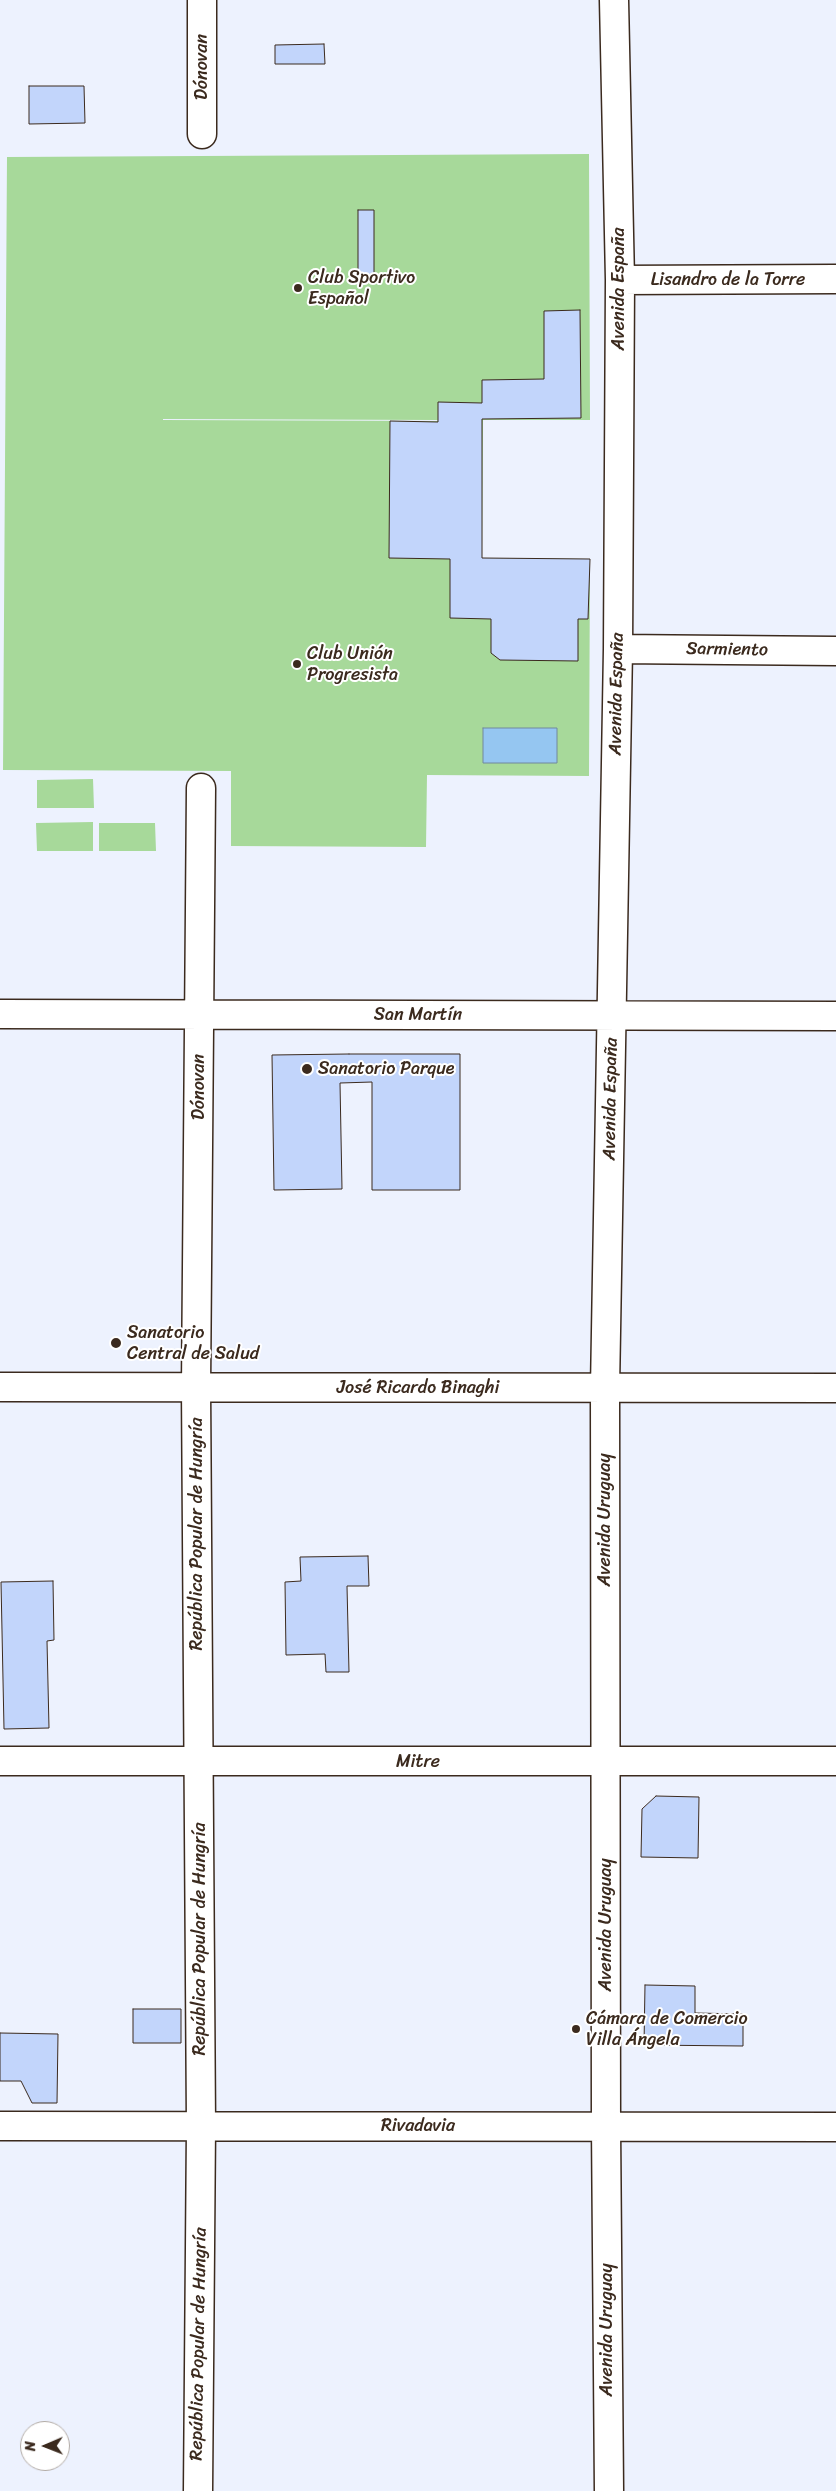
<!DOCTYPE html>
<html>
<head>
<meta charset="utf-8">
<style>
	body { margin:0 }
	#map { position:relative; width:836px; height:2491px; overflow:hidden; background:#edf2fe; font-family:Sriracha,sans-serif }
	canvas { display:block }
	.north { position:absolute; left:20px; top:2421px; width:50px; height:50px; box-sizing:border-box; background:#fff; border:1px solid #b1aaa5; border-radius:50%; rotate:269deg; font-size:14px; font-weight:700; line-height:20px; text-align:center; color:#3b2a1e }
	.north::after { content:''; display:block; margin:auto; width:18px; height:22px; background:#3b2a1e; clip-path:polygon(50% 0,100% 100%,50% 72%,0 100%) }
</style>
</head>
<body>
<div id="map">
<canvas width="836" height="2491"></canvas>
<div class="north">N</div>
</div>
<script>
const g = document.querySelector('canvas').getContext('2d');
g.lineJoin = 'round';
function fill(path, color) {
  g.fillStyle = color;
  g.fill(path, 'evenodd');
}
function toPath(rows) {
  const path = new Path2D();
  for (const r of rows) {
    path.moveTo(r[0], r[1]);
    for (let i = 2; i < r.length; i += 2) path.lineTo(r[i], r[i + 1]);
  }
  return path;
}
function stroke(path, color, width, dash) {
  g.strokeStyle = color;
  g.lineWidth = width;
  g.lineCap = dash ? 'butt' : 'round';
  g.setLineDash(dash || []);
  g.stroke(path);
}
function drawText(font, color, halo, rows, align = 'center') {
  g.font = font + ' Sriracha,sans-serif';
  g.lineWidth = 4;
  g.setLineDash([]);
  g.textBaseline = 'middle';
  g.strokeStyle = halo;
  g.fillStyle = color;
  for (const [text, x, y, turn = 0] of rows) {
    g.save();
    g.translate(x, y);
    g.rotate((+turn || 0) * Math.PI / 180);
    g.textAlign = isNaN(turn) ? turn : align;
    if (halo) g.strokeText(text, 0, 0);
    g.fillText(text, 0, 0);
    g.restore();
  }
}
fill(toPath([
	[589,154,590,420,483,420,482,558,590,559,589,776,427,775,426,847,231,846,231,771,3,770,7,157],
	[163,419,437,420,438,421,163,420],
	[93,779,94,808,37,808,37,780],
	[93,822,93,851,37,851,36,823],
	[99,823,155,823,156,851,99,851]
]), '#a7d99a');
const water = toPath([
	[483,728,557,728,557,763,483,763,483,728]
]);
fill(water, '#95c6f1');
stroke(water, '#71889d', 1);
const building = toPath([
	[324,44,325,64,275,64,275,45,324,44],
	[29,86,84,86,85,123,29,124,29,86],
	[358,210,374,210,374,275,358,275,358,210],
	[580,310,581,418,482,419,482,558,590,559,588,619,578,619,578,661,500,660,491,653,491,619,450,618,450,559,389,558,390,421,438,422,438,402,482,403,482,380,544,379,544,311,580,310],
	[349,1054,460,1054,460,1190,372,1190,372,1082,340,1083,342,1189,274,1190,272,1055,349,1054],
	[368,1556,369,1586,347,1586,349,1672,326,1672,325,1654,286,1655,285,1582,301,1581,300,1557,368,1556],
	[53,1581,54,1640,47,1641,49,1728,4,1729,1,1582,53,1581],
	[656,1796,699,1797,698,1858,641,1857,642,1809,656,1796],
	[645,1985,695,1986,695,2013,743,2014,743,2046,644,2045,645,1985],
	[133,2009,181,2009,181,2043,133,2043,133,2009],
	[0,2033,58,2034,57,2103,32,2103,21,2081,0,2081,0,2033]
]);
fill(building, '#c2d5fb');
stroke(building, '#3b2a1e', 1);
const minor = toPath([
	[202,0,202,134],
	[620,280,836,279],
	[618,649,836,651],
	[0,1014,836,1016],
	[0,1387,836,1388],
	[0,1761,836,1761],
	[0,2126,836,2127],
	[198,2491,201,2126,196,1387,201,788],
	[609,2491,606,2126,605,1388,618,649,620,280,614,0]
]);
stroke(minor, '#3b2a1e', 31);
stroke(minor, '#fff', 28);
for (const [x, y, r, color] of [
	[298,288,5,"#3b2a1e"],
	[297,664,5,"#3b2a1e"],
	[307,1069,6,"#3b2a1e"],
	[116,1343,6,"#3b2a1e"],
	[576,2029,5,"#3b2a1e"]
]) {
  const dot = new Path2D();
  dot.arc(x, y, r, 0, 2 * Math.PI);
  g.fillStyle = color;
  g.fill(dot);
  stroke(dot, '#fff', 2);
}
drawText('18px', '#3b2a1e', '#fff', [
	["Dónovan",202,67,-90],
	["Lisandro de la Torre",728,280],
	["Avenida España",619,289,-90],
	["Sarmiento",727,650,1],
	["Avenida España",617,694,-89],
	["San Martín",418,1015],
	["Dónovan",199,1087,-90],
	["Avenida España",611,1099,-89],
	["José Ricardo Binaghi",418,1388],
	["Avenida Uruguay",605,1520,-90],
	["República Popular de Hungría",197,1534,-90],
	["Mitre",418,1762],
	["Avenida Uruguay",606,1925,-90],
	["República Popular de Hungría",200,1939,-90],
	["Rivadavia",418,2126],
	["Avenida Uruguay",607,2330,-90],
	["República Popular de Hungría",199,2344,-89]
]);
drawText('18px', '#3b2a1e', '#fff', [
	["Club Sportivo",308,278],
	["Español",308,299],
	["Club Unión",307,654],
	["Progresista",307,675],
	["Sanatorio Parque",318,1069],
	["Sanatorio",127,1333],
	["Central de Salud",127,1354],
	["Cámara de Comercio",586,2019],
	["Villa Ángela",586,2040]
], 'left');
</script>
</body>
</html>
